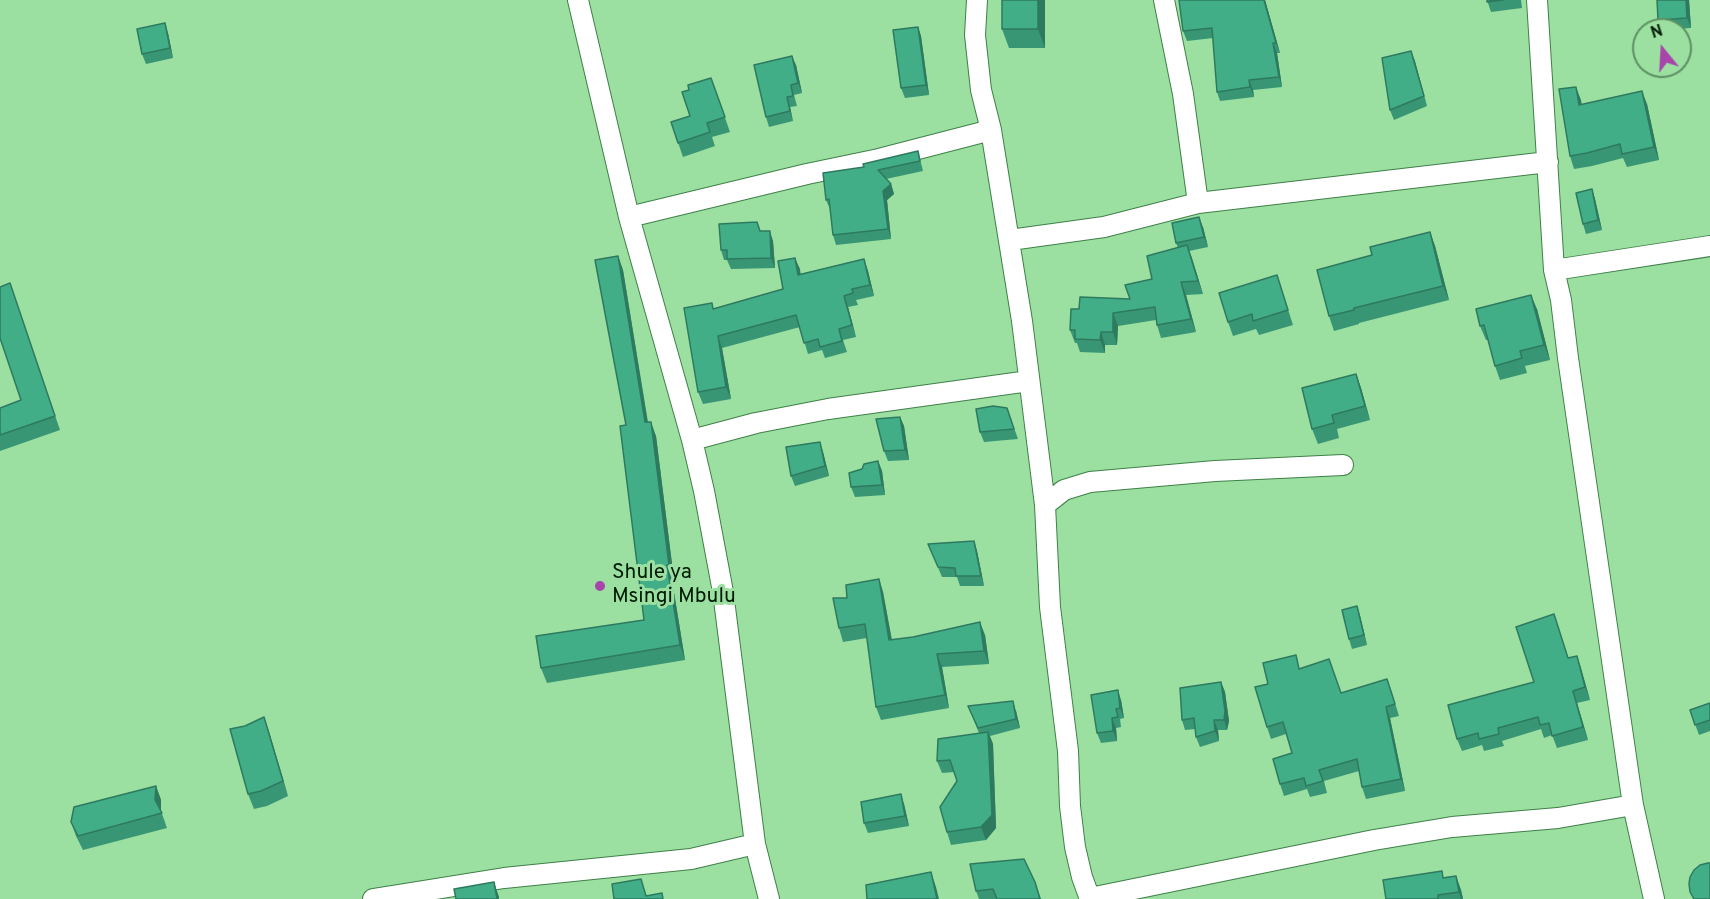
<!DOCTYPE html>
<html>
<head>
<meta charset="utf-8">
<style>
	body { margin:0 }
	#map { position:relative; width:1710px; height:899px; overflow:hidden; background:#9bdfa1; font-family:Overpass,sans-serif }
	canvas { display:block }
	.north { position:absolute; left:1632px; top:18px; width:60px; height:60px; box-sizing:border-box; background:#9bdfa1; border:2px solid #5d9063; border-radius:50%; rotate:342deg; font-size:16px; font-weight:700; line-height:24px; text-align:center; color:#011a05 }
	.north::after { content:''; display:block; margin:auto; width:21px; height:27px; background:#a845ab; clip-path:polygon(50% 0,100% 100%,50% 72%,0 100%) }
</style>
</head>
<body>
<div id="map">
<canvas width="1710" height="899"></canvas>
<div class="north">N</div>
</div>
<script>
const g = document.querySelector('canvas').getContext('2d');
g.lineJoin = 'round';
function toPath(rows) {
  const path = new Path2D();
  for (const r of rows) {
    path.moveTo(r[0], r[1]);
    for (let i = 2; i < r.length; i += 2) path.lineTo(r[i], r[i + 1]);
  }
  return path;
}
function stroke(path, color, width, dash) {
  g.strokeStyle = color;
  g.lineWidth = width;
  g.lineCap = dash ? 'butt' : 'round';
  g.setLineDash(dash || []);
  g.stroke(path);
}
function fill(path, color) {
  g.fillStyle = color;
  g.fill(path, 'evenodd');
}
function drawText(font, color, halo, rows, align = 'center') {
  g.font = font + ' Overpass,sans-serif';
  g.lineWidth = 6;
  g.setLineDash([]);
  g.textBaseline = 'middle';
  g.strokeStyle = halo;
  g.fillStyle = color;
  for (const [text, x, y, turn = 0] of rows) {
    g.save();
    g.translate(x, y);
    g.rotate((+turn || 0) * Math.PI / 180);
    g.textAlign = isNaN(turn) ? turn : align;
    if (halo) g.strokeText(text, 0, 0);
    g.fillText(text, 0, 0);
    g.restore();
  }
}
const minor = toPath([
	[578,0,629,217,692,440,704,491,723,592,755,844,769,899],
	[977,0,975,35,981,90,991,130,1022,321,1045,505,1050,607,1068,751,1070,806,1075,847,1082,877,1090,899],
	[1164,0,1183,94,1198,203],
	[629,217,807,174,879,159,991,130],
	[1010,240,1104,227,1198,203,1548,162],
	[1554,270,1710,246],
	[692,440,756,423,828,409,1029,381],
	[1045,505,1064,490,1090,482,1215,471,1343,465],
	[1633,805,1654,899],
	[1090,898,1374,840,1452,827,1558,818,1633,805,1568,358,1561,300,1554,270,1537,0],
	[373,899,504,878,691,859,755,844]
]);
stroke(minor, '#3f8048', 22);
stroke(minor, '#fff', 20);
fill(toPath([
	[1045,0,1045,48,1009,48,1002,29],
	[1265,0,1280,53,1277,53,1282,87,1253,90,1254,97,1220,101,1217,92,1213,38,1187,41,1183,31],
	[1487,0,1521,0,1522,8,1491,12],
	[1689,0,1691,28,1662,30,1658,20],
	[918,27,921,36,929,95,905,98,901,88],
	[168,33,173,58,146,64,142,54],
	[1411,51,1427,106,1394,120,1390,110],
	[796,65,802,93,794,95,797,106,790,107,793,121,769,127,766,117],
	[711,78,730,132,712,137,715,146,683,157,671,122,690,116,689,90],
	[1581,100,1581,104,1647,104,1659,160,1627,167,1623,158,1592,166,1574,169,1570,156],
	[918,151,923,171,886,179,891,184,894,194,887,200,891,239,836,245,833,235,830,209,826,200,864,167],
	[1592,189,1595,199,1602,230,1586,234,1583,224],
	[1203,227,1208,247,1189,251,1203,294,1186,295,1196,332,1161,338,1157,325,1156,320,1118,326,1117,345,1105,345,1105,353,1080,352,1077,343,1075,343,1070,330,1079,309,1130,299,1152,279,1178,248,1176,243],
	[760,231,773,241,775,268,731,269,727,260,724,260,721,250],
	[1430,232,1435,246,1449,300,1359,323,1359,324,1334,331,1329,316,1372,255],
	[618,256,623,270,648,422,656,436,674,580,672,580,685,660,547,683,541,668,644,620,626,425],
	[795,258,800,274,864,259,868,271,874,296,856,300,858,305,848,307,856,337,843,340,847,352,825,358,822,350,808,354,800,327,722,348,731,399,703,404,698,392,714,309,783,289],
	[1277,275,1293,325,1259,335,1256,329,1233,336,1228,322],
	[10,283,60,430,0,451,0,408,21,400],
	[1537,309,1550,360,1525,366,1527,373,1500,380,1495,366,1488,340,1486,340,1480,326],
	[1356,374,1361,388,1370,420,1337,429,1339,438,1318,444,1312,429],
	[1007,408,1018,439,984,442,980,432],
	[900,417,904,426,909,460,888,461,884,451],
	[823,452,829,476,795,486,791,476],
	[878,461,882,471,885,495,855,497,851,487,862,469],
	[974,541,977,551,984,586,960,586,957,577,942,577,928,544],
	[879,579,883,592,892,640,985,635,989,664,942,667,949,708,881,720,876,707,867,638,843,642,839,628,847,598],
	[1357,606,1360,616,1367,645,1352,649,1349,639],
	[1577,656,1590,700,1577,703,1588,740,1557,748,1552,735,1544,738,1541,729,1502,741,1504,746,1484,751,1482,745,1462,751,1457,739,1568,658],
	[1300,668,1341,693,1391,690,1399,716,1390,718,1405,791,1366,799,1362,787,1359,771,1324,781,1327,793,1310,797,1307,789,1284,796,1280,784,1292,753,1286,734,1271,739,1267,727,1268,684],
	[1221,682,1225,692,1229,721,1227,730,1218,730,1219,741,1200,747,1196,737,1195,729,1185,730,1182,720],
	[1121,700,1124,718,1120,719,1121,727,1116,728,1117,741,1101,743,1097,733],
	[1710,703,1710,731,1699,735,1690,710],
	[968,706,1016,711,1020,728,990,736,993,744,996,828,986,840,951,845,947,832,957,781,954,772,942,773,937,761,979,733],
	[264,717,269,732,288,796,267,806,254,809,248,794,245,726],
	[156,786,161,800,161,811,167,828,83,850,76,836,71,822],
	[904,804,909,826,868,833,864,823],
	[1456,876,1461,890,1463,899,1386,899,1444,877],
	[1035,882,1041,899,979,899,976,891]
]), '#389675');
fill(toPath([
	[1038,0,1045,0,1045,48,1038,29],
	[1264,0,1265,0,1280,53,1276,43],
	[1686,0,1689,0,1691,28,1687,18],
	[165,23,168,33,173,58,170,48],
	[918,27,921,36,929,95,926,85],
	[1273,43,1277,53,1282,87,1279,77],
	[1411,51,1415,61,1427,106,1424,96],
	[792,56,796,65,802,93,798,83],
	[1249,80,1253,90,1254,97,1250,87],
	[1576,87,1581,100,1584,118,1579,105],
	[1642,91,1647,104,1659,160,1654,147],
	[787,97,790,107,793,121,790,111],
	[891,184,894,194,887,200,891,239,888,229,883,191],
	[1592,189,1595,199,1602,230,1598,220],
	[1199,217,1203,227,1208,247,1204,237],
	[770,231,773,241,775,268,771,258],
	[1430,232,1435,246,1449,300,1443,286],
	[1187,245,1192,258,1203,294,1198,281],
	[618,256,623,270,650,437,645,422],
	[795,258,800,269,802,286,798,275],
	[864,259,868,271,874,296,870,285],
	[1181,282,1186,295,1196,332,1191,319],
	[1531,295,1537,309,1550,360,1544,345],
	[844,296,848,307,856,337,852,325],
	[1113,313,1118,326,1117,345,1113,332],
	[1101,332,1105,345,1105,353,1100,340],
	[718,336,722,348,731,399,726,387],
	[1356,374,1361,388,1370,420,1365,406],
	[900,417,904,426,909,460,905,450],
	[651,422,656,436,674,580,669,565],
	[820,442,823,452,829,476,825,466],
	[878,461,882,471,885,495,882,485],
	[974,541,977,551,984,586,981,576],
	[667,565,672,580,685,660,680,645],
	[879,579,883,592,894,653,889,640],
	[1357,606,1360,616,1367,645,1364,635],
	[980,622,985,635,989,664,984,651],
	[937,654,942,667,949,708,945,695],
	[1577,656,1581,668,1590,700,1585,687],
	[1221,682,1225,692,1229,721,1227,730,1224,720],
	[1118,690,1121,700,1124,718,1120,708],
	[1573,691,1577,703,1588,740,1583,727],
	[1013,701,1016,711,1020,728,1016,719],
	[1386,707,1390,718,1405,791,1401,779],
	[264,717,269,732,288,796,283,781],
	[1112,718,1116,728,1117,741,1113,731],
	[1214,720,1218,730,1219,741,1215,731],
	[988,732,993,744,996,828,986,840,981,827],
	[156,786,161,800,161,815,155,800],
	[901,794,904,804,909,826,905,816],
	[931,872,936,887,939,899,937,899],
	[1456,876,1461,890,1463,899,1461,899,1459,892],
	[494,882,499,897,499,899,497,899]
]), '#2e7a5f');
const building = toPath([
	[1002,0,1038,0,1038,29,1002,29,1002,0],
	[1179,0,1264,0,1276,43,1273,43,1279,77,1249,80,1250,87,1217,92,1212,28,1183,31,1179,0],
	[1487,0,1503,0,1487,2,1487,0],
	[1657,0,1686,0,1687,18,1658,20,1657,0],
	[165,23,170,48,142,54,137,29,165,23],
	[918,27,926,85,901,88,893,30,918,27],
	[1411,51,1424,96,1390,110,1382,58,1411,51],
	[792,56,798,83,791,85,793,96,787,97,790,111,766,117,754,65,792,56],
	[711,78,725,117,707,123,710,132,678,143,671,122,690,116,682,92,689,90,688,85,711,78],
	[1576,87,1579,105,1642,91,1654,147,1622,154,1620,144,1587,153,1570,156,1559,89,1576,87],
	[918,151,920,161,878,170,891,184,883,191,888,229,833,235,829,199,826,200,823,173,864,167,863,164,918,151],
	[1592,189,1598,220,1583,224,1576,193,1592,189],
	[1199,217,1204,237,1176,243,1172,223,1199,217],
	[757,222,760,231,770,231,771,258,727,259,727,250,721,250,719,224,757,222],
	[1430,232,1443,286,1354,308,1354,310,1329,316,1317,270,1372,255,1370,247,1430,232],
	[1187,245,1198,281,1181,282,1191,319,1157,325,1155,307,1113,313,1113,332,1101,332,1100,340,1075,339,1075,330,1070,330,1071,309,1079,309,1080,297,1130,299,1125,285,1152,279,1147,256,1187,245],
	[618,256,645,422,651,422,669,565,667,565,680,645,541,668,536,636,644,620,620,426,626,425,595,260,618,256],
	[795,258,798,275,864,259,870,285,852,289,853,293,844,296,852,325,839,329,842,341,820,347,818,339,804,343,796,315,718,336,726,387,698,392,684,308,712,303,713,309,783,289,778,261,795,258],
	[1277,275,1288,310,1253,321,1252,314,1228,322,1219,293,1277,275],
	[10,283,55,416,0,435,0,408,21,400,0,338,0,287,10,283],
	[1531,295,1544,345,1520,351,1522,358,1495,366,1484,325,1480,326,1476,309,1531,295],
	[1356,374,1365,406,1332,415,1334,423,1312,429,1302,388,1356,374],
	[993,406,1007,408,1014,429,980,432,976,409,993,406],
	[900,417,905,450,884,451,876,419,900,417],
	[820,442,825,466,791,476,786,447,820,442],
	[878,461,882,485,851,487,849,473,862,469,864,464,878,461],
	[974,541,981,576,956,576,955,568,938,567,928,544,974,541],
	[879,579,889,640,913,637,980,622,984,651,937,654,945,695,876,707,865,624,839,628,833,598,847,598,846,585,879,579],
	[1357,606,1364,635,1349,639,1342,610,1357,606],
	[1554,614,1568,658,1577,656,1585,687,1573,691,1583,727,1552,736,1549,723,1540,725,1538,717,1498,728,1499,734,1479,739,1478,733,1457,739,1448,705,1534,682,1516,627,1554,614],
	[1296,655,1299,669,1329,659,1341,693,1387,679,1395,704,1386,707,1401,779,1362,787,1357,759,1319,770,1323,781,1306,786,1304,778,1280,784,1273,759,1292,753,1283,722,1267,727,1255,687,1268,684,1263,663,1296,655],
	[1221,682,1225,711,1224,720,1214,720,1215,731,1196,737,1194,718,1182,720,1180,688,1221,682],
	[1118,690,1120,708,1116,709,1118,717,1112,718,1113,731,1097,733,1091,695,1118,690],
	[1013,701,1016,719,978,728,968,706,1013,701],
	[1710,703,1710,720,1695,725,1690,710,1710,703],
	[264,717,283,781,261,791,248,794,230,729,245,726,264,717],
	[988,732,992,815,981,827,947,832,940,807,957,781,950,760,937,761,938,739,988,732],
	[156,786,155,800,162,813,78,836,71,822,74,807,156,786],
	[901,794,905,816,864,823,861,802,901,794],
	[1024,859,1035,882,1040,899,997,899,993,889,976,891,970,864,1024,859],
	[1708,863,1710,863,1710,899,1694,899,1690,892,1689,884,1690,877,1694,870,1700,865,1708,863],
	[1442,871,1443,878,1456,876,1459,892,1438,895,1438,899,1386,899,1383,880,1442,871],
	[931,872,937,899,867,899,866,885,931,872],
	[641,879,646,896,662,893,663,899,614,899,612,884,641,879],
	[494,882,497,899,456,899,454,889,494,882]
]);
fill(building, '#41ae88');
stroke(building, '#2e7a5f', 1.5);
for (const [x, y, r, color] of [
	[600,586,6,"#a845ab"]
]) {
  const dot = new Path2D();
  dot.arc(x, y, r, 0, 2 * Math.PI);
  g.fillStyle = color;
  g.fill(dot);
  stroke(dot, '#9bdfa1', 2);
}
drawText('21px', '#011a05', '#9bdfa1', [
	["Shule ya",612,574],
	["Msingi Mbulu",612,598]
], 'left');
</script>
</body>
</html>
